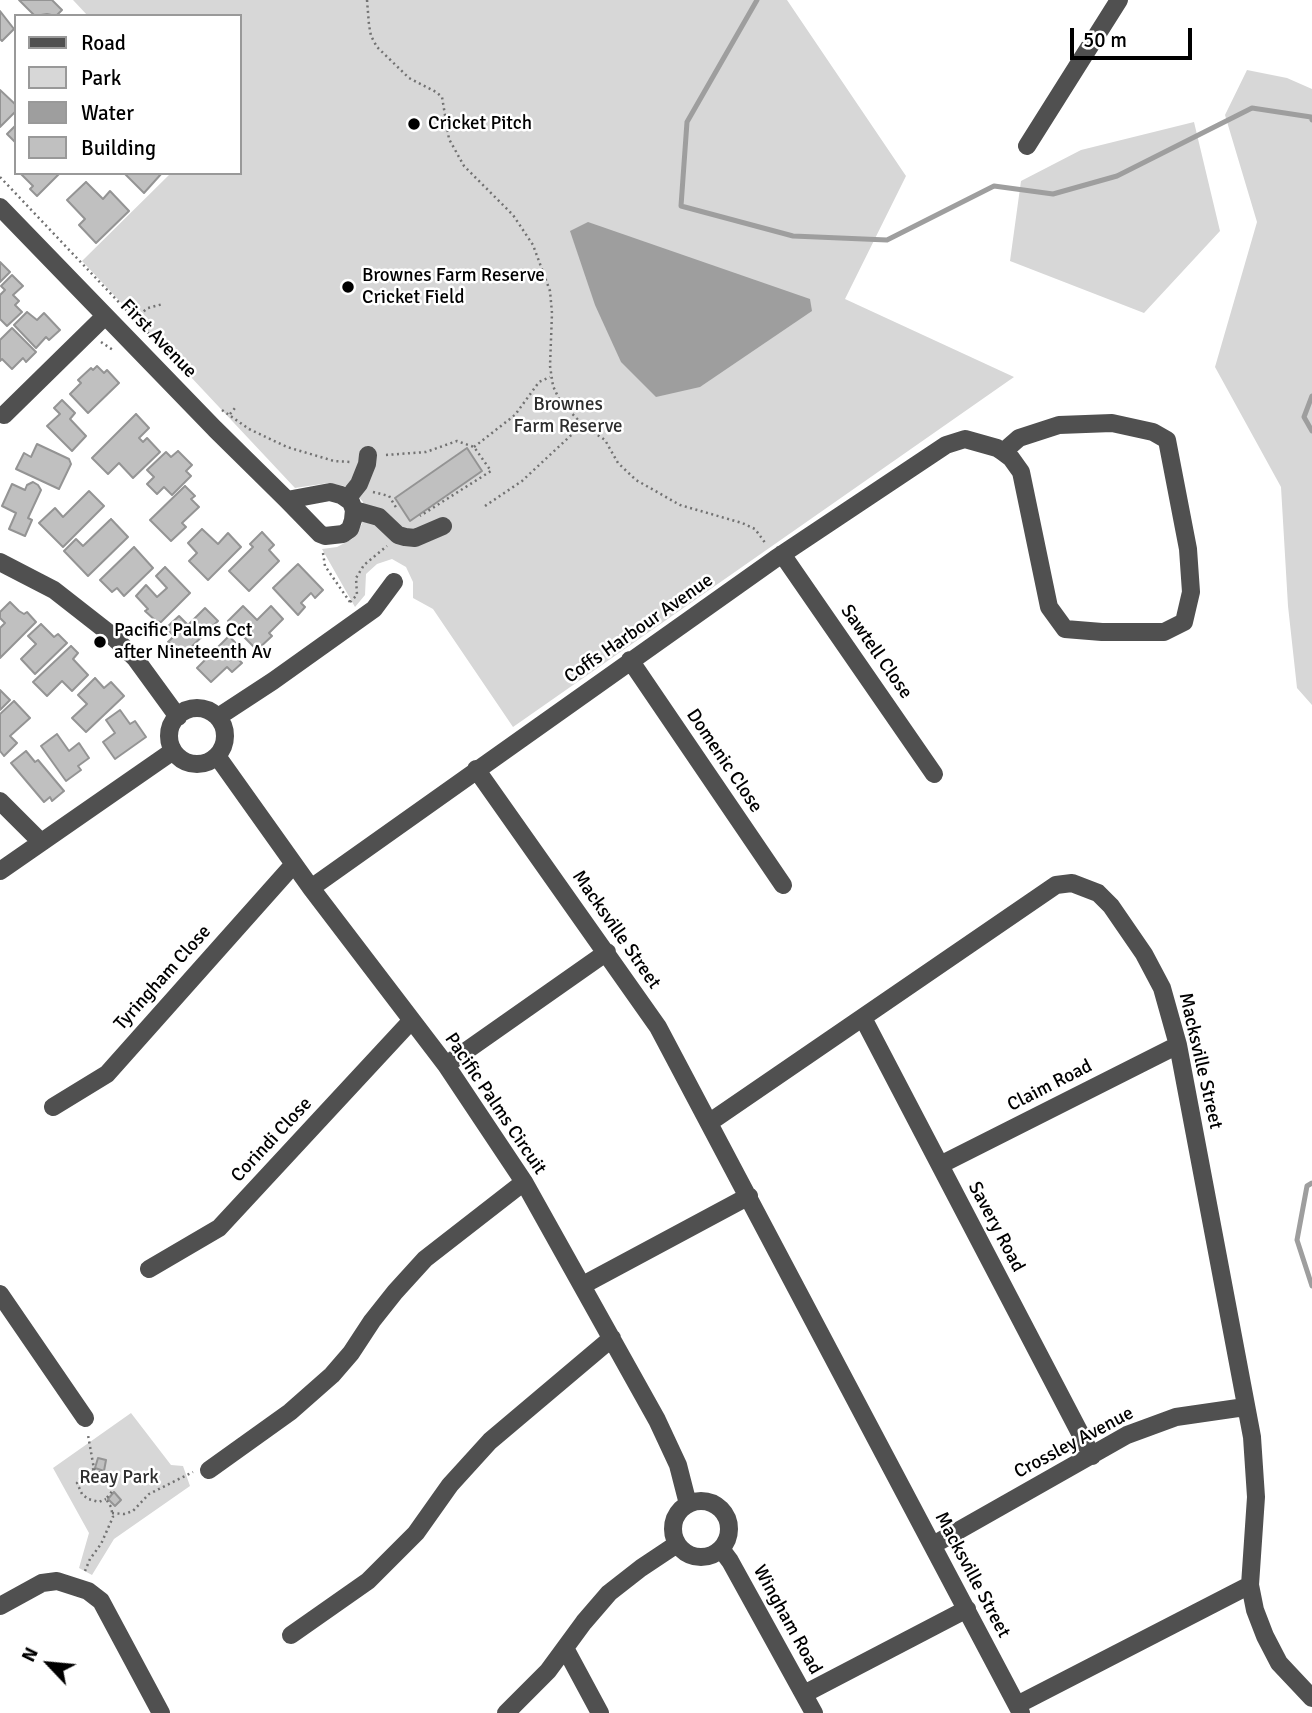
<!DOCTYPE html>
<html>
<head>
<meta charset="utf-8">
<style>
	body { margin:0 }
	#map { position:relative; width:1312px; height:1713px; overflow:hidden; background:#fff; font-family:Signika,sans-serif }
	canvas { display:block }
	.legend { position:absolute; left:14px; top:14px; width:228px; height:161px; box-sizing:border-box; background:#fff; border:2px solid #999; margin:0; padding:9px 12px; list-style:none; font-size:21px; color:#000 }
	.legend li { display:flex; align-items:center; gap:14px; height:35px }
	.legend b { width:35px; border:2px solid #999 }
	.north { position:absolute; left:14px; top:1629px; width:70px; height:70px; -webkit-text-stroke:5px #fff; paint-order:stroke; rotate:296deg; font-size:19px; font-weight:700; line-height:28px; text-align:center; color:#000 }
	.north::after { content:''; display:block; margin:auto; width:24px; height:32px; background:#000; clip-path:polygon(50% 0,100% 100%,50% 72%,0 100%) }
	.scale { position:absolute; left:1070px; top:28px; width:122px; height:32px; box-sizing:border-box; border:4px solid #000; border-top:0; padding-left:9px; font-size:21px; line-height:24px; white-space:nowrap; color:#000; -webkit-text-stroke:5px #fff; paint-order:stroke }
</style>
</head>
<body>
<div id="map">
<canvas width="1312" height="1713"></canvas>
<ul class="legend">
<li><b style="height:9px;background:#505050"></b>Road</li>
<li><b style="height:19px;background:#d7d7d7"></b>Park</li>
<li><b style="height:19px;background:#9e9e9e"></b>Water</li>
<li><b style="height:19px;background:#c0c0c0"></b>Building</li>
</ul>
<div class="north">N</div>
<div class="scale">50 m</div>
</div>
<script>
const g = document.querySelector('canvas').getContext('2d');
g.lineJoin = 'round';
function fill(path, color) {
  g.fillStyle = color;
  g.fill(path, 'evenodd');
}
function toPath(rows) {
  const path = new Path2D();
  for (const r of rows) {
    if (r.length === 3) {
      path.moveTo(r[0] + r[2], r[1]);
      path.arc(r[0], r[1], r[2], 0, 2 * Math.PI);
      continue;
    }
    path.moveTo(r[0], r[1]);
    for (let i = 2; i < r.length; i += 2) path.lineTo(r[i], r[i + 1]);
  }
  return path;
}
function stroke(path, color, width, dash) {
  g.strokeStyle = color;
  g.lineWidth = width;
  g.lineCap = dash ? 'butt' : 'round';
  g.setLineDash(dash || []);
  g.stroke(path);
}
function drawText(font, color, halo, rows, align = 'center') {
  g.font = font + ' Signika,sans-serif';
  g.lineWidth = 5;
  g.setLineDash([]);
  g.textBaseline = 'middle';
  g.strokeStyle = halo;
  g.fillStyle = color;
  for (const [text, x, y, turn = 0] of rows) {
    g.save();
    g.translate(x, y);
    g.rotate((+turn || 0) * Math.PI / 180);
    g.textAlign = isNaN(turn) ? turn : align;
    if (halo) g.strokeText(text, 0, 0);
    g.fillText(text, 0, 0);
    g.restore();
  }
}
fill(toPath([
	[73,0,787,0,906,176,845,299,1014,377,513,727,433,609,413,598,413,582,406,567,392,559,377,564,366,574,365,595,355,607,322,549,337,547,352,539,362,524,363,502,350,487,328,483,295,488,82,261,171,173,240,173,240,16,88,16],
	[1247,70,1287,78,1312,89,1312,705,1297,688,1288,606,1281,487,1215,367,1257,222,1225,115],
	[1194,122,1220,231,1144,313,1010,261,1021,181,1081,150],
	[131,1413,171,1465,183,1466,190,1486,114,1539,92,1575,79,1568,89,1533,53,1468]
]), '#d7d7d7');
fill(toPath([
	[588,222,810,299,812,311,700,387,656,397,621,362,595,305,570,231]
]), '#9e9e9e');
stroke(toPath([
	[757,0,687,122,681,206,793,236,887,240,994,186,1053,194,1117,176,1252,108,1311,117,1312,120],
	[1312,396,1304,417,1312,431],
	[1312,1183,1307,1186,1297,1240,1312,1286]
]), '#9e9e9e', 5);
const building = toPath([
	[19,0,52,0,62,10,56,16,47,14,35,16,19,0],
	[0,11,14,29,2,41,0,39,0,11],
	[0,90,16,105,16,111,0,127,0,90],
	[16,125,16,143,7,134,16,125],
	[20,173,58,173,59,174,37,196,30,189,33,186,20,173],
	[162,173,144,193,125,174,125,173,162,173],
	[86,182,103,199,110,191,129,211,96,243,79,225,85,219,67,200,86,182],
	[0,262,10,272,0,282,0,262],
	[12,275,23,286,13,295,19,301,15,305,22,312,7,326,0,319,0,295,5,290,1,286,12,275],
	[27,312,37,320,44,313,60,330,49,340,46,337,36,348,14,325,27,312],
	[12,328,36,352,26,362,23,358,12,369,2,359,0,361,0,340,12,328],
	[97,366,104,373,107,370,119,383,88,413,70,394,81,383,78,380,91,368,93,370,97,366],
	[62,400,75,413,70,419,86,436,72,451,47,426,60,414,54,408,62,400],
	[136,414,149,428,139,438,143,442,147,438,160,452,133,478,119,463,108,474,92,458,136,414],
	[37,444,69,459,71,464,59,489,16,469,24,453,31,457,37,444],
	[467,448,482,471,410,521,395,498,467,448],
	[178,451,192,465,186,471,191,476,172,495,164,487,157,494,147,484,154,477,147,470,166,452,171,457,178,451],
	[33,482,38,485,41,490,28,518,32,520,25,536,9,529,16,513,2,506,12,484,25,490,27,485,33,482],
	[185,486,195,496,191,499,199,507,182,523,186,527,171,541,150,520,185,486],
	[89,491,104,506,63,547,39,523,55,508,63,517,89,491],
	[111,519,128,537,88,576,64,551,76,539,83,546,111,519],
	[202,529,218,544,228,533,241,547,208,580,189,561,197,553,188,543,202,529],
	[262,532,274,545,269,550,279,561,249,591,229,571,253,547,250,544,262,532],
	[134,547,153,568,124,596,117,588,112,592,100,580,134,547],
	[298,564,323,590,315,598,311,593,301,603,305,607,298,615,273,588,298,564],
	[165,567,190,593,161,622,156,621,145,611,148,609,136,596,146,585,157,597,167,588,156,576,165,567],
	[10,602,19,611,24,614,27,612,36,622,0,658,0,628,5,623,0,618,0,612,10,602],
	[243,606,257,620,271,606,283,619,269,633,272,636,257,650,228,621,243,606],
	[205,608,218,621,182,656,168,642,174,636,166,628,179,616,188,625,205,608],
	[41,624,54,637,58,634,67,643,35,674,21,659,36,644,28,636,41,624],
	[229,636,243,651,236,657,242,663,232,672,227,667,211,682,197,668,229,636],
	[71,646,78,653,73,659,88,675,72,691,62,681,47,696,33,682,71,646],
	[95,678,104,688,111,682,124,696,86,732,72,718,87,704,78,695,95,678],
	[0,690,10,700,0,710,0,690],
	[14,701,30,718,10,736,17,743,4,756,0,751,0,714,14,701],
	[120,710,130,724,135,721,146,737,115,759,103,742,115,733,106,720,120,710],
	[57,734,69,751,79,743,89,758,78,766,81,770,66,781,41,746,57,734],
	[26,751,35,762,38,760,64,791,52,801,50,797,44,802,11,763,26,751],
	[98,1458,106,1460,104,1471,95,1468,98,1458],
	[114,1492,121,1500,115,1506,108,1499,114,1492]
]);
fill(building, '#c0c0c0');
stroke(building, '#949494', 2);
stroke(toPath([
	[367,0,369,25,371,36,377,47,409,78,436,92,442,97,449,139,464,166,513,215,533,245,550,291,552,313,550,366,553,386,560,401,583,425,605,440,618,463,636,480,680,505,742,523,755,529,766,544],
	[0,177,166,352],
	[135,318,148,308,163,304],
	[101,342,113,350],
	[222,410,249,429,287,447,334,461,350,462],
	[230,414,235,408],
	[474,447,515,415,539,382,550,377],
	[386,455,426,452,457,441,474,447,491,471,420,516],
	[373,492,389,496,397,509],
	[485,506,522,481,582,425],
	[323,553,325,566,352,605],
	[350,602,357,595,356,578,364,565,387,546],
	[94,1469,84,1473,77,1483,82,1494,88,1499,99,1502,106,1499],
	[112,1513,124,1514,133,1511,149,1494,193,1472],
	[85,1571,90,1559,101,1544,113,1517,111,1507,106,1499,113,1490,113,1486,108,1477,94,1469,88,1435]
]), '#727272', 2.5, [2, 3.5]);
stroke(toPath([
	[1027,146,1119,0],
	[0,207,215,429,287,500,320,534,325,536,343,534,350,529,353,520,354,510,351,502,341,495,330,492,287,500],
	[4,415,105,316],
	[347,499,359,484,367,464,368,455],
	[354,510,379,517,398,535,405,537,415,538,443,526],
	[782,554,934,774],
	[0,562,54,590,109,633,135,658,178,717],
	[630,660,783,885],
	[197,736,28],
	[218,717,273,681,374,609,394,582],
	[217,756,311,888,446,1065,524,1182,657,1420,678,1465,688,1504],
	[476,769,658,1027,1021,1713],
	[0,801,41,842],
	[0,871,173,751],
	[311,888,775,559,946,445,965,439,997,448,1003,452,1011,458,1021,472,1049,607,1065,629,1102,632,1164,632,1184,622,1191,592,1188,549,1167,440,1153,432,1112,423,1059,425,1019,438,1003,452],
	[863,1018,1092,1456],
	[446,1065,607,952],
	[53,1107,107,1074,294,864],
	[710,1122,1056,885,1072,883,1098,893,1111,906,1144,954,1162,988,1178,1045,1252,1437,1256,1497,1250,1585,1255,1610,1265,1636,1279,1663,1312,1698],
	[940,1165,1178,1045],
	[149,1269,219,1228,411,1021],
	[583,1285,749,1196],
	[0,1294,85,1418],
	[209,1470,290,1412,332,1375,351,1353,372,1321,395,1292,425,1259,524,1182],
	[701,1529,28],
	[933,1545,1127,1435,1176,1417,1245,1407],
	[721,1549,730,1561,814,1713],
	[0,1606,42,1583,57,1581,88,1591,101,1601,161,1713],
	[291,1635,368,1581,416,1533,450,1485,490,1441,612,1338],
	[565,1648,600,1713],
	[804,1694,967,1609],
	[1017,1705,1250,1585],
	[506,1713,548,1671,584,1622,609,1593,641,1568,677,1544]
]), '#505050', 18);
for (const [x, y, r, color] of [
	[414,124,7,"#000"],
	[348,287,7,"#000"],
	[100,642,7,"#000"]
]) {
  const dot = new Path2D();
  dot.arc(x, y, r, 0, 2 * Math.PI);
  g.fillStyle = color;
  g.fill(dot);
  stroke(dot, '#fff', 2.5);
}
drawText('19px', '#000', '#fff', [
	["Cricket Pitch",428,124],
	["Brownes Farm Reserve",362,276],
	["Cricket Field",362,298],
	["Pacific Palms Cct",114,631],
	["after Nineteenth Av",114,653]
], 'left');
drawText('19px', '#000', '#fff', [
	["First Avenue",158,339,46],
	["Coffs Harbour Avenue",639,629,-35],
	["Sawtell Close",876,652,55],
	["Domenic Close",724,761,56],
	["Macksville Street",616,930,55],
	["Tyringham Close",163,978,-48],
	["Macksville Street",1200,1061,77],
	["Claim Road",1050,1086,-27],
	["Pacific Palms Circuit",495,1104,56],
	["Corindi Close",272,1140,-47],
	["Savery Road",996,1227,62],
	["Crossley Avenue",1074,1443,-28],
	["Macksville Street",972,1575,62],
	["Wingham Road",787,1620,61]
]);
drawText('19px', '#2e2e2e', '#fff', [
	["Brownes",568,405],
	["Farm Reserve",568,427],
	["Reay Park",119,1478]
]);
</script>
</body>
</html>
